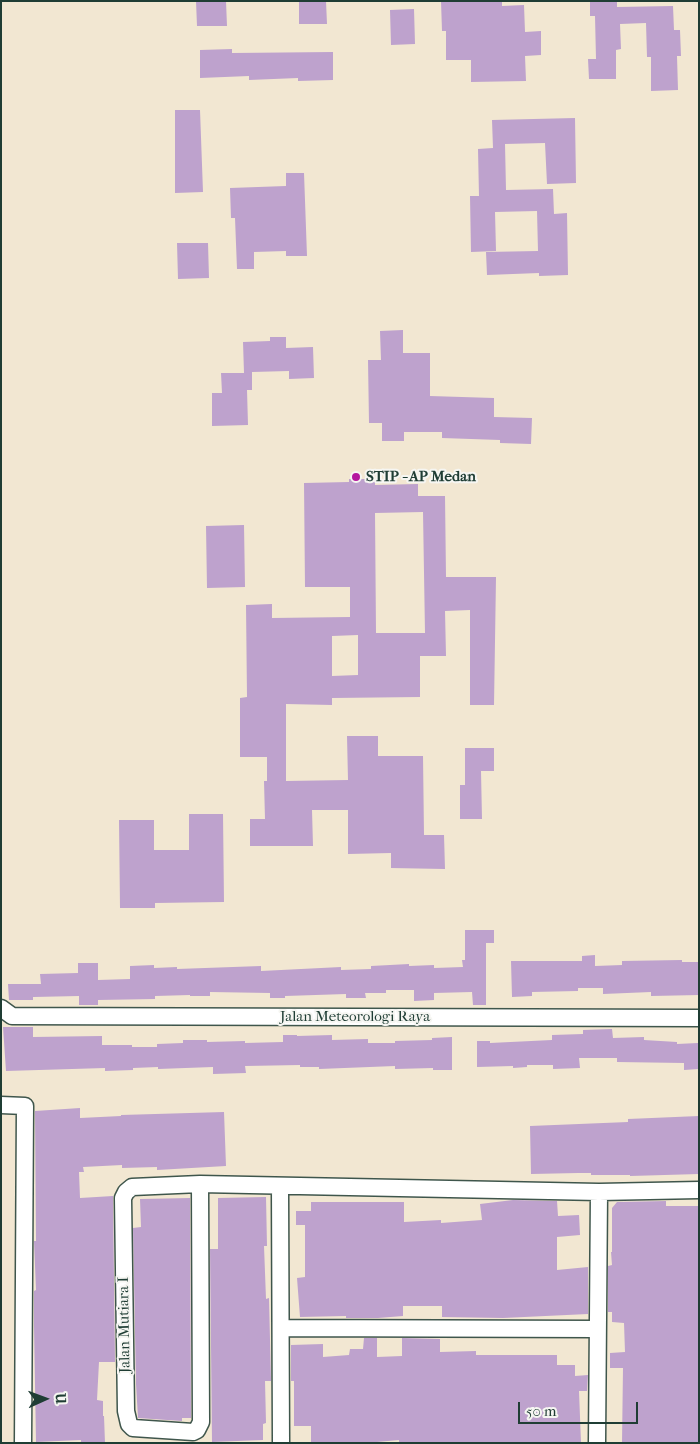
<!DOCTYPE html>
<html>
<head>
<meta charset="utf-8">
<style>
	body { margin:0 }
	#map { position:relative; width:700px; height:1444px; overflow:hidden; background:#f2e7d2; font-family:"IM FELL French Canon",serif }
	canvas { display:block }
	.frame { position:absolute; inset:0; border:2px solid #1f3d34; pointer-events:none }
	.north { position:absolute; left:20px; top:1374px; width:50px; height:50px; -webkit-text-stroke:4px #f6f6f2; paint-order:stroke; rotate:88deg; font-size:14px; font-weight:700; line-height:20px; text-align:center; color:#1f3d34 }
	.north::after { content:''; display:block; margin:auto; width:18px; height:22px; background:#1f3d34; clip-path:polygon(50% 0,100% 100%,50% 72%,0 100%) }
	.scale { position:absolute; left:518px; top:1402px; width:120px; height:22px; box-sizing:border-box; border:2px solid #1f3d34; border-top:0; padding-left:6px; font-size:15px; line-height:18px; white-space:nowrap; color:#1f3d34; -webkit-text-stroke:4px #f6f6f2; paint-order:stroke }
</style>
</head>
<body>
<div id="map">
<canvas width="700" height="1444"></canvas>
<div class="frame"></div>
<div class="north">U</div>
<div class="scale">50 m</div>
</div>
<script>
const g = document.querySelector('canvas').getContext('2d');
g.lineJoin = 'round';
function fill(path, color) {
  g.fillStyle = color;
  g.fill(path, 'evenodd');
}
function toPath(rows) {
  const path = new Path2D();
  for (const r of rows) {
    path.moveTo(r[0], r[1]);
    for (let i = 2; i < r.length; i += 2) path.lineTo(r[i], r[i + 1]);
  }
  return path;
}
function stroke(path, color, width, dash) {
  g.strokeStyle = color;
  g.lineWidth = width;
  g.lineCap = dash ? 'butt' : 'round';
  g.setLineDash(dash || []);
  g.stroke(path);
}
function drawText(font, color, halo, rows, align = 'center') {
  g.font = font + ' "IM FELL French Canon",serif';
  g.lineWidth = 4;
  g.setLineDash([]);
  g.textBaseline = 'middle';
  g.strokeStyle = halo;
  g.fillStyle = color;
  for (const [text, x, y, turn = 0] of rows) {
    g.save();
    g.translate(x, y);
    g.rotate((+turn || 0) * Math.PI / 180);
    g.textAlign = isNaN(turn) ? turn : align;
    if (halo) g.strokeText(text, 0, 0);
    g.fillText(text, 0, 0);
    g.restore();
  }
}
fill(toPath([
	[196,1,226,1,227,26,197,26],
	[299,1,326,1,327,24,299,24],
	[441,1,502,1,502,6,524,5,525,32,541,31,541,55,525,56,526,81,471,82,471,60,446,60,446,31,442,31],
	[590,1,617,1,617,7,673,6,674,30,680,30,681,56,677,56,678,90,651,91,651,57,647,57,646,23,620,24,621,49,616,50,616,79,589,79,588,59,596,59,595,16,590,16],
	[414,9,415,44,391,45,390,10],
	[232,49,232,53,333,52,333,80,298,81,298,78,249,80,249,76,200,78,200,50],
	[175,110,200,110,203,192,175,193],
	[575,118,576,183,547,184,545,143,505,144,506,190,553,189,554,214,567,213,568,275,539,276,539,273,487,275,486,252,538,251,537,211,495,212,496,251,471,252,470,196,479,196,478,149,493,148,492,120],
	[286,173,304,173,307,256,286,256,286,251,254,252,254,269,237,269,235,218,231,218,230,188,286,186],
	[177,243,208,243,209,278,178,279],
	[403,330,403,353,430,353,430,396,494,398,494,417,532,418,531,444,500,443,500,440,442,438,442,432,404,432,404,441,382,441,382,423,369,423,368,360,381,360,380,331],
	[270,337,286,337,286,348,313,347,314,378,289,379,289,371,252,372,252,390,247,390,248,425,212,426,212,393,222,393,221,373,244,373,243,342,270,341],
	[349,479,375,479,375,485,418,484,418,496,445,496,446,577,496,577,494,705,470,705,470,610,445,611,446,656,420,656,420,697,332,698,332,705,286,704,286,781,348,780,347,736,378,736,378,756,423,756,424,835,444,835,445,869,391,868,391,853,348,854,348,810,312,810,313,846,250,846,250,819,265,819,264,781,267,781,267,757,240,757,240,698,247,697,246,605,272,604,272,618,350,617,350,587,305,587,304,483,349,482],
	[423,512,425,633,376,633,375,513],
	[358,635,358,675,332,676,332,636],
	[244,525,245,587,207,588,206,526],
	[465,748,494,748,494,771,481,771,482,819,460,819,460,785,465,785],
	[189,814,223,814,224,902,155,903,155,908,120,908,119,820,154,820,154,850,189,850],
	[465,930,494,930,494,943,486,943,486,1005,473,1005,472,992,434,993,434,1000,414,1001,414,990,386,990,386,993,365,993,366,998,346,998,346,994,285,996,285,998,270,998,270,993,210,992,210,996,190,996,190,995,155,996,155,999,98,1000,98,1005,79,1005,79,996,33,997,33,1000,9,1000,8,984,41,984,40,974,78,973,78,963,98,963,98,980,130,979,130,966,154,965,154,968,177,967,177,969,261,966,261,971,341,967,341,970,371,969,371,966,409,964,409,966,434,965,434,968,463,967,462,960,465,960],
	[595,955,595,966,622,965,622,961,682,960,682,962,699,962,699,995,651,996,651,992,603,994,603,988,578,988,578,991,532,992,532,996,512,997,511,961,582,961,582,956],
	[3,1027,33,1027,33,1037,102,1036,102,1045,132,1045,132,1047,157,1047,157,1044,183,1043,183,1040,207,1040,207,1042,245,1041,245,1043,283,1042,283,1035,297,1035,297,1036,332,1035,332,1040,368,1039,368,1043,395,1043,395,1041,432,1040,432,1038,452,1037,452,1070,433,1070,433,1068,395,1069,395,1066,319,1069,319,1067,300,1067,300,1065,245,1066,246,1073,213,1074,213,1067,158,1069,158,1067,133,1068,133,1070,105,1071,105,1068,6,1071],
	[612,1029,613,1038,644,1037,644,1040,677,1042,677,1044,698,1043,699,1069,684,1070,684,1063,617,1062,617,1058,579,1058,580,1068,553,1069,553,1065,527,1065,527,1067,513,1068,513,1066,477,1067,477,1041,490,1041,490,1043,552,1040,552,1035,583,1034,583,1030],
	[80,1108,80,1118,121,1116,121,1115,224,1112,226,1166,157,1170,157,1167,122,1168,122,1165,83,1167,84,1172,79,1172,80,1198,113,1196,115,1362,99,1362,97,1400,103,1401,103,1416,104,1416,105,1443,81,1443,81,1440,36,1442,34,1326,34,1291,36,1290,34,1241,36,1241,35,1111],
	[699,1116,699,1174,630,1176,630,1175,591,1175,591,1173,578,1173,531,1174,530,1126,628,1122,628,1119],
	[266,1197,267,1246,264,1246,266,1299,269,1298,271,1381,265,1381,266,1423,263,1424,263,1440,212,1442,210,1249,218,1249,218,1198],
	[190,1198,191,1418,182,1418,182,1421,138,1418,136,1384,133,1228,141,1227,140,1199],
	[513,1200,557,1201,558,1216,579,1215,580,1235,557,1237,557,1270,588,1267,588,1314,503,1318,442,1317,442,1306,403,1306,403,1316,378,1318,346,1318,346,1316,300,1317,297,1278,305,1277,305,1225,296,1225,296,1211,311,1211,311,1202,404,1202,404,1222,441,1220,441,1223,482,1220,480,1204],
	[666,1201,666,1206,699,1206,699,1443,622,1443,623,1368,610,1368,610,1353,625,1352,624,1323,612,1322,612,1312,608,1312,608,1266,612,1265,611,1252,612,1252,612,1208,617,1202],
	[364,1338,377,1338,377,1357,402,1356,402,1338,440,1339,440,1352,476,1351,476,1355,557,1355,557,1365,575,1365,575,1376,588,1375,587,1391,579,1391,581,1443,399,1443,399,1440,366,1443,311,1443,311,1426,294,1426,294,1381,291,1381,291,1345,323,1344,323,1357,349,1355,350,1349,363,1349]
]), '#bea2cd');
const minor = toPath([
	[1,1008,12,1016,699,1018],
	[1,1105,25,1106,23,1443],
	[200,1184,201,1422,197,1430,193,1432,133,1428,129,1424,126,1411,123,1198,126,1192,132,1187,200,1184,599,1192,699,1190],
	[280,1186,281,1443],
	[281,1328,597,1329],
	[597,1443,599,1192]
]);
stroke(minor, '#3f564c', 19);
stroke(minor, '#fff', 16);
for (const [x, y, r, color] of [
	[356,477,5,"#b5179e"]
]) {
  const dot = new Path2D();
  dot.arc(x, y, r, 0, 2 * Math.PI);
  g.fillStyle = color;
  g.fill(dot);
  stroke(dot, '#f6f6f2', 2);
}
drawText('bold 15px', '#1f3d34', '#f6f6f2', [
	["STIP - AP Medan",366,477]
], 'left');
drawText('15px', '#1f3d34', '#f6f6f2', [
	["Jalan Meteorologi Raya",355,1017],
	["Jalan Mutiara I",125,1325,-91]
]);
</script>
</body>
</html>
